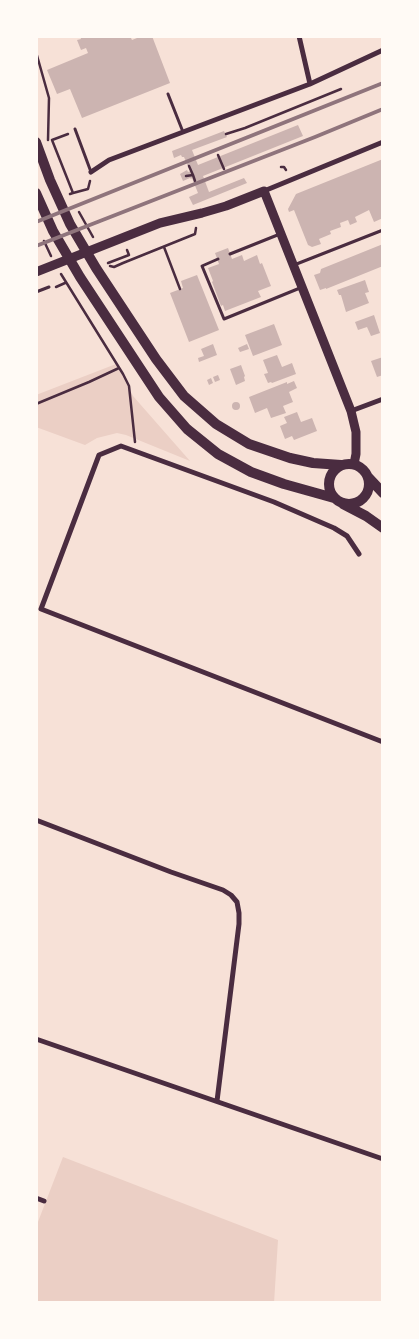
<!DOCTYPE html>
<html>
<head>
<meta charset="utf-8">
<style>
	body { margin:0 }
	#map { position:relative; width:419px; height:1339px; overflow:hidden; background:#f7e1d7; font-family:"Source Sans 3",sans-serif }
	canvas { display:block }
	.frame { position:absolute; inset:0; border:38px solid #fffaf5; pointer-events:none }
</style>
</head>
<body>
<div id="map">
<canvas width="419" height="1339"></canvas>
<div class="frame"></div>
</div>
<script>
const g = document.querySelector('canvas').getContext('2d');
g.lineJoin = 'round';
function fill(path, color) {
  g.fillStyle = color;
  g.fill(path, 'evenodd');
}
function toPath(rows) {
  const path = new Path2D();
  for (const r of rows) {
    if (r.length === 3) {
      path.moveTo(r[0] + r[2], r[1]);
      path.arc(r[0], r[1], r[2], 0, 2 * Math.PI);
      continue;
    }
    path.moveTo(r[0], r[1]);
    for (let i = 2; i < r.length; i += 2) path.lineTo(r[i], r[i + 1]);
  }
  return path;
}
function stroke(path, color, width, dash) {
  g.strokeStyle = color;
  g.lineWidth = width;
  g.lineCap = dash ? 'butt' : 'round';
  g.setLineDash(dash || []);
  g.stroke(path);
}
fill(toPath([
	[116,364,133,396,190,461,126,435,117,433,97,438,85,445,36,427,36,395],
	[63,1157,278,1240,274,1303,36,1303,36,1227]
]), '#ebcfc5');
fill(toPath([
	[80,36,130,36,132,40,142,36,152,36,170,83,82,118,70,89,57,94,47,70,88,53,86,48,81,50,77,40,81,39],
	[298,125,303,136,203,176,209,192,244,178,247,183,193,205,189,197,198,193,192,178,191,179,190,178,183,181,180,174,187,170,188,172,190,171,184,157,182,157,181,155,174,158,172,151,224,131,227,137,192,150,198,165],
	[383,159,383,218,374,222,369,210,355,217,357,222,350,225,348,220,340,223,341,227,330,231,331,234,319,239,321,244,312,247,308,245,294,210,289,212,288,209,296,194],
	[383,244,383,266,326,289,326,288,320,290,314,275,320,273,321,269],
	[228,248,232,259,242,255,244,261,257,255,260,264,262,263,271,286,258,291,261,297,225,311,223,305,221,306,212,282,213,281,208,268,219,264,215,253],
	[197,275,219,330,189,342,170,293,183,288,181,281],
	[365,280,369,292,365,293,369,303,346,312,341,295,339,295,337,290],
	[374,315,380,333,371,336,367,327,358,330,355,322],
	[274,324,282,345,253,356,245,335],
	[213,344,217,355,199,362,198,358,204,356,201,349],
	[247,344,249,349,240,352,238,348],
	[277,355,282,367,292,363,296,374,272,383,271,382,268,383,264,374,268,373,263,360],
	[383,357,383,375,377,377,371,361],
	[241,365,245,376,244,377,245,381,236,385,230,369],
	[218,375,220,380,215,382,213,377],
	[211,378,213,383,209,385,207,380],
	[294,381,297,388,289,392,293,402,283,406,286,413,271,418,267,408,255,413,249,397,287,382,287,384],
	[236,406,4],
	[297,412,301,422,312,418,317,431,294,440,292,436,285,439,280,426,287,423,284,417]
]), '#ccb4b1');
stroke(toPath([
	[36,52,49,98,48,140],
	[226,134,245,128,341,89],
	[52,140,73,193,70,194],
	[52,140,68,134],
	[218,155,224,169],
	[189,166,193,175],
	[281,167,284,167,286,170],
	[186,176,193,175,195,181],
	[73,193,88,189,90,181],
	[79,212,93,237],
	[44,241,51,256],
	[164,247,180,289],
	[108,263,129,255,127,250],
	[110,266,114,267,123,263,195,234,196,228],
	[61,274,123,374,129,386,135,442],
	[56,287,65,283],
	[36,404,89,382,119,368]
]), '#4a2c40', 2.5);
stroke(toPath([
	[168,94,183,132],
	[75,129,91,172],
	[230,254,280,234],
	[218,259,202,266,224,319,300,288],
	[294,265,383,230],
	[36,292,49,287]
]), '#4a2c40', 3);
stroke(toPath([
	[299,36,310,84],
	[91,172,109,160,310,84,383,50],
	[264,191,383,142],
	[351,411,383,399],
	[359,554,347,536,334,528,274,502,121,446,99,455,41,609,383,742],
	[36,820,171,872,223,890,231,895,237,902,239,913,239,924,217,1101],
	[36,1039,383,1159],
	[36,1198,44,1201]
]), '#4a2c40', 5);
stroke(toPath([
	[36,272,160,223,202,213,226,206,264,191,351,411,356,432,356,454,354,464]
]), '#4a2c40', 9);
stroke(toPath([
	[36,142,50,180,70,224,96,268,156,359,184,396,216,424,249,444,290,458,313,463,341,465],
	[36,193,53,231,80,277,159,397,187,429,218,454,251,472,284,484,334,498],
	[349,484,20],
	[368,477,383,493],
	[343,504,366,516,383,528]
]), '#4a2c40', 10);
stroke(toPath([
	[36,222,383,83],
	[36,246,315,137,383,109]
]), '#8f747c', 4);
</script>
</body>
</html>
